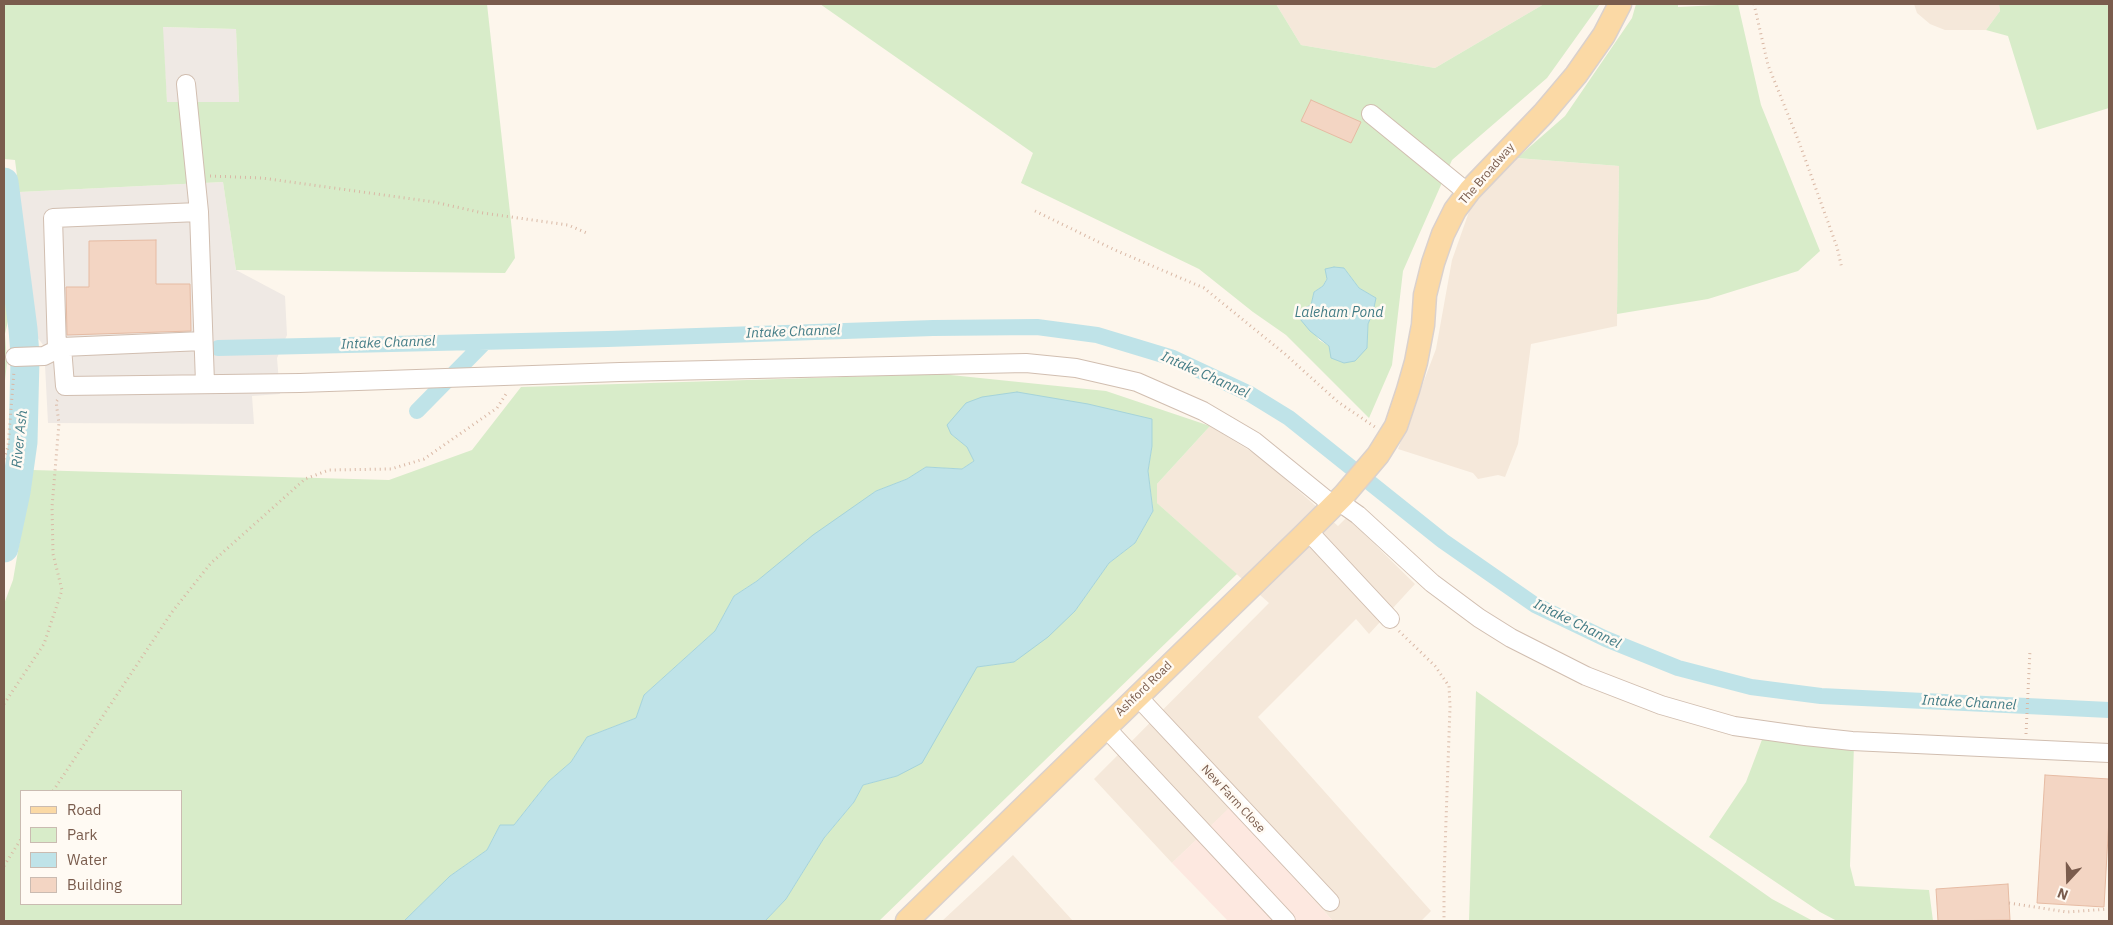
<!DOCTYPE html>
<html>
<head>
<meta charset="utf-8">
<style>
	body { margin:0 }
	#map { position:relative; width:2113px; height:925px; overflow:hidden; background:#fdf6ec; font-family:"IBM Plex Sans",sans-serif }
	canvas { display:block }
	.frame { position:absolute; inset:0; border:5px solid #7a5c4d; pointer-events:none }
	.legend { position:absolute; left:20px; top:790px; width:162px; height:115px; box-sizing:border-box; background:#fffaf3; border:1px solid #cabbb1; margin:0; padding:6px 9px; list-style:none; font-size:15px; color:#7a5c4d }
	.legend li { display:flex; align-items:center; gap:10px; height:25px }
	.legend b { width:25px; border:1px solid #cabbb1 }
	.north { position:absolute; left:2043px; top:855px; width:50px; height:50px; -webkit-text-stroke:4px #fffaf3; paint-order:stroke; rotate:201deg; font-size:14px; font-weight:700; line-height:20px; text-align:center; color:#7a5c4d }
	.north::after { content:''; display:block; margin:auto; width:18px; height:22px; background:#7a5c4d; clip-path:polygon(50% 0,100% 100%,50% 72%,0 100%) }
</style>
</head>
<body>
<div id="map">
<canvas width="2113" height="925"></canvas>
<div class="frame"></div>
<ul class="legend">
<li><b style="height:6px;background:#fbd9a5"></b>Road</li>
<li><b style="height:14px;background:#d8ecc9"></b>Park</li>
<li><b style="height:14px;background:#bfe3e8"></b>Water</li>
<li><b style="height:14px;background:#f3d5c3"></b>Building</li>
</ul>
<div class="north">N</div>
</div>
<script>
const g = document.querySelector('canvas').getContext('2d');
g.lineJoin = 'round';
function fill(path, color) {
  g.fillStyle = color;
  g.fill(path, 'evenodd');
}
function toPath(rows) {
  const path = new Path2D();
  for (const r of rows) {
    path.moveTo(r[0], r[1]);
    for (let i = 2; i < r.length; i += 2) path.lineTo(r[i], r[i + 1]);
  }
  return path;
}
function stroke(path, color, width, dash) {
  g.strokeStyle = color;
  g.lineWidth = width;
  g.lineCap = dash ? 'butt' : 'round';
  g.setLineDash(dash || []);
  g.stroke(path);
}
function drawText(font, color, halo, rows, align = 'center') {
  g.font = font + ' "IBM Plex Sans",sans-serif';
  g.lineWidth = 5;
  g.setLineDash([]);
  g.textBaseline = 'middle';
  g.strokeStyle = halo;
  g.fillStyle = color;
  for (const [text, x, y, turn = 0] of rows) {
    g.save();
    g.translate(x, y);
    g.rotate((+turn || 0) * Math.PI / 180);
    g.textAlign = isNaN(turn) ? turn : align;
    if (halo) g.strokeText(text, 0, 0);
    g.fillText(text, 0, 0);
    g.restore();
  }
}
fill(toPath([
	[1276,4,1544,4,1435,68,1301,45],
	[1914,4,1999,4,2000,11,1986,30,1945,30,1930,24,1917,13],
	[1517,158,1619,166,1617,326,1531,344,1518,444,1505,477,1498,475,1478,479,1473,473,1398,449,1436,349,1452,260,1471,206],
	[1210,426,1263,459,1338,526,1347,517,1415,584,1369,634,1356,619,1258,717,1431,911,1421,921,1333,921,1230,808,1172,863,1094,779,1269,603,1157,503,1157,484],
	[1013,855,1073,921,942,921]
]), '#f5e8da');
fill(toPath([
	[1230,807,1333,921,1228,921,1172,863]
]), '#fde8e0');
fill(toPath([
	[162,27,236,29,239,102,167,102],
	[223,182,236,270,285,296,287,335,277,358,280,394,252,396,254,424,48,423,44,346,34,333,19,192]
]), '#efe9e4');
fill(toPath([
	[4,4,487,4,515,258,505,273,236,270,223,182,19,192,15,160,4,159],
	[163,27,236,29,239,102,167,102],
	[820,4,1276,4,1301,45,1435,68,1544,4,1600,4,1547,78,1452,160,1403,271,1392,365,1369,418,1286,335,1253,312,1199,269,1021,183,1033,153],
	[1344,268,1359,288,1375,298,1373,312,1368,324,1367,348,1329,346,1319,340,1301,310,1311,305,1314,292,1323,286,1327,278],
	[1636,4,1678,4,1678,7,1738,4,1761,105,1820,251,1798,271,1708,299,1617,314,1619,166,1517,158,1565,116,1632,18],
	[1999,4,2109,4,2109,108,2037,130,2008,36,1986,30,2000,11],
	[4,225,11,308,5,334,7,362,4,390],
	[941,374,1106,391,1210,426,1157,484,1157,503,1237,574,879,921,765,921,786,899,824,838,854,802,863,785,897,776,977,667,1014,662,1075,611,1109,563,1135,543,1153,511,1148,471,1152,446,951,434,968,447,974,461,962,469,926,467,907,479,876,491,757,581,734,596,715,631,644,695,636,718,587,737,571,762,549,781,514,825,500,825,487,850,450,876,404,921,4,921,4,604,13,580,32,470,389,480,472,450,521,387],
	[21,791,181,791,181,904,21,904],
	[1476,691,1772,899,1813,921,1469,921],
	[1763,737,1854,745,1850,866,1855,886,1929,890,1933,921,1837,921,1820,912,1709,837,1746,782]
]), '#d8ecc9');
const water = toPath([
	[1334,267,1344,268,1359,288,1376,298,1373,312,1368,324,1367,348,1355,361,1344,363,1331,358,1329,346,1310,331,1300,319,1301,310,1311,305,1314,292,1323,286,1327,279,1325,269,1334,267],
	[1017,392,1088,404,1152,419,1152,446,1148,471,1153,511,1135,543,1109,563,1075,611,1048,637,1014,662,977,667,922,763,897,776,863,785,854,802,824,838,786,899,765,921,404,921,450,876,487,850,500,825,514,825,549,781,571,762,587,737,636,718,644,695,715,631,734,596,757,581,813,535,876,491,907,479,926,467,962,469,974,461,967,447,951,434,947,425,966,403,982,397,1017,392]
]);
fill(water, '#bfe3e8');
stroke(water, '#a5d3da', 1);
stroke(toPath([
	[218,348,608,339,933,328,1037,327,1097,335,1173,358,1250,394,1289,418,1443,541,1535,605,1606,639,1678,668,1751,687,1821,696,2109,710],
	[417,411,485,342]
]), '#bfe3e8', 16);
stroke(toPath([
	[4,182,23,329,25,355],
	[4,548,16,492,23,442,25,359]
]), '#bfe3e8', 29);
const building = toPath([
	[1311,100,1361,122,1351,143,1301,121,1311,100],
	[156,240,156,284,190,284,191,331,67,335,66,287,89,287,89,241,156,240],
	[2045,775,2109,779,2109,819,2104,907,2037,903,2045,775],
	[2008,884,2010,920,1938,921,1936,889,2008,884]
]);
fill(building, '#f3d5c3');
stroke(building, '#e6bba3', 1);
const minor = toPath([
	[186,84,199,212,205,383],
	[1371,114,1468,193],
	[62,347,65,386,300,383,620,372,1026,363,1076,368,1137,382,1203,411,1254,441,1334,506],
	[57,350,53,218,199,212],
	[15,357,44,356,62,347,203,341],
	[1338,501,1358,515,1432,583,1479,618,1511,638,1586,676,1661,705,1734,726,1805,736,1852,741,2109,753],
	[1308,531,1390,619],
	[1137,696,1330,902],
	[1105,727,1286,921]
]);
const major = toPath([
	[907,921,1305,534,1344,495,1378,455,1396,426,1408,390,1416,362,1423,325,1425,295,1433,263,1443,234,1455,210,1470,190,1543,114,1576,75,1604,35,1620,4]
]);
stroke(minor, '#d1beb0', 20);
stroke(major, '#dad1cd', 25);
stroke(toPath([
	[1754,4,1768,65,1799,142,1837,247,1842,269],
	[210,176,262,178,434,202,483,213,568,225,589,234],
	[1035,211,1115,250,1204,288,1285,354,1338,402,1375,427],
	[4,459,8,447,14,371],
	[1399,631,1435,666,1449,686,1450,707,1444,878,1444,921],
	[4,704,44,644,62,590,53,554,52,507,59,423,56,402,59,398],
	[2026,734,2030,650],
	[53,791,172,612,211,563,305,479,329,470,391,469,424,459,497,408,508,391],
	[4,866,21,839],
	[2009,903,2067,912,2109,909]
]), '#d9b8a5', 3, [1, 4]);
stroke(minor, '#fff', 18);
stroke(major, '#fbd9a5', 22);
drawText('12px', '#7a5c4d', '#fffaf3', [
	["The Broadway",1487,174,-49],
	["Ashford Road",1144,689,-44],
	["New Farm Close",1233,799,47]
]);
drawText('italic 14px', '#437c86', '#fffaf3', [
	["Laleham Pond",1339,313],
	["Intake Channel",793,332,-2],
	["Intake Channel",388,343,-2],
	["Intake Channel",1205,375,24],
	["River Ash",20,439,-84],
	["Intake Channel",1577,624,26],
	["Intake Channel",1969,703,3]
]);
</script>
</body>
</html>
